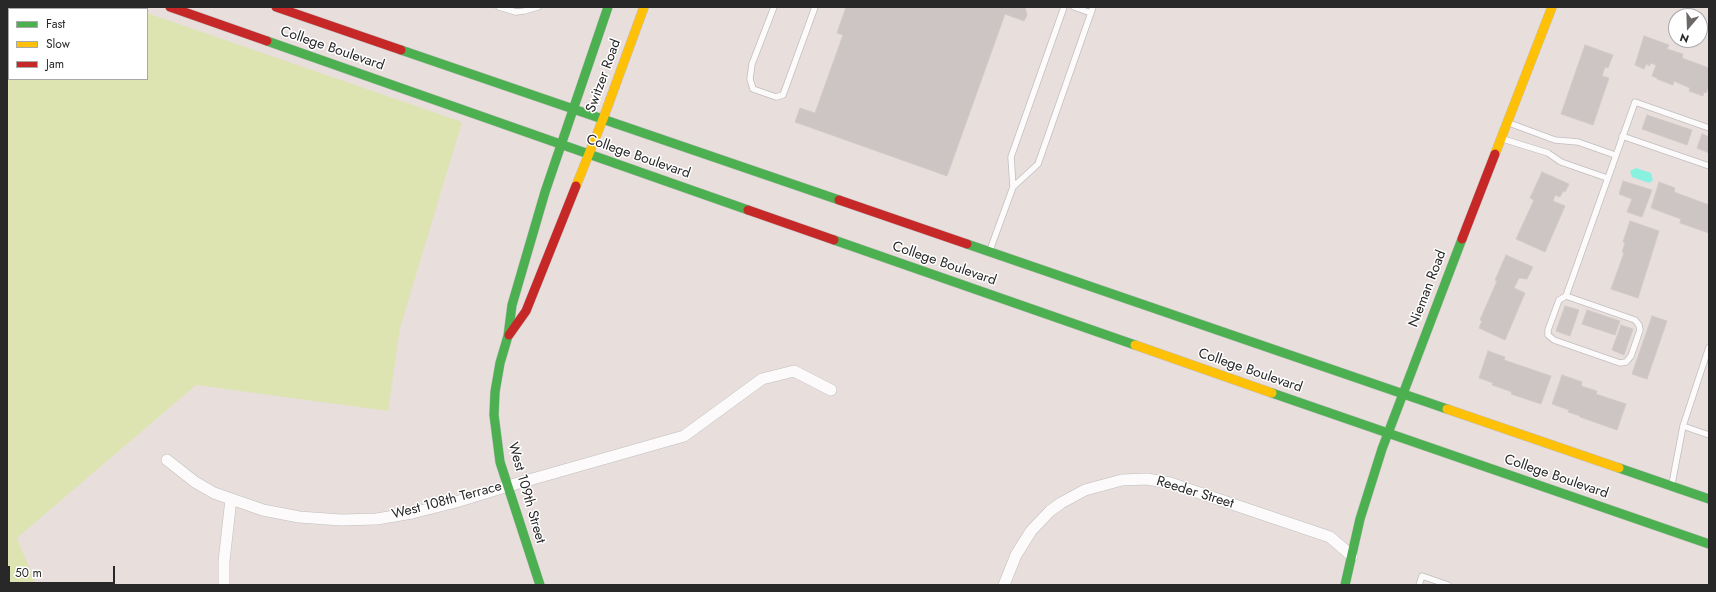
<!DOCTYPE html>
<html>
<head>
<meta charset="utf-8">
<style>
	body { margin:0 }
	#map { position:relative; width:1716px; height:592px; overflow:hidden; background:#e8dedc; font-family:Jost,sans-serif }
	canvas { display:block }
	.frame { position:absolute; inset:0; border:8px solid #282828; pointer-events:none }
	.legend { position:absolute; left:8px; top:8px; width:140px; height:72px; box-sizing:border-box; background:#fff; border:1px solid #a9a9a9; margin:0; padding:5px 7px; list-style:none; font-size:12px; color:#282828 }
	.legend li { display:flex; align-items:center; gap:8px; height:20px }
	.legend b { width:20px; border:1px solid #a9a9a9 }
	.north { position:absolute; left:1668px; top:8px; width:40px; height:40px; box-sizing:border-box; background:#fff; border:1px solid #a9a9a9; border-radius:50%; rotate:199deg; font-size:11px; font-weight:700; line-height:16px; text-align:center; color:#282828 }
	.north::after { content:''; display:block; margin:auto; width:14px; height:18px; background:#6b6867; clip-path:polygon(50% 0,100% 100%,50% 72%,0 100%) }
	.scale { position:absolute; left:8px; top:566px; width:107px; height:18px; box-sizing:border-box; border:2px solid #282828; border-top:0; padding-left:5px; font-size:12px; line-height:14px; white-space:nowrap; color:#282828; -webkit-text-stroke:3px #fff; paint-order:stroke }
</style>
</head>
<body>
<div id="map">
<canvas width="1716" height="592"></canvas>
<div class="frame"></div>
<ul class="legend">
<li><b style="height:5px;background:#4caf50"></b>Fast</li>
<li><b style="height:5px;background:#ffc107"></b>Slow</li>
<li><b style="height:5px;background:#c62828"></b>Jam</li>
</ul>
<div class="north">N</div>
<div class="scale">50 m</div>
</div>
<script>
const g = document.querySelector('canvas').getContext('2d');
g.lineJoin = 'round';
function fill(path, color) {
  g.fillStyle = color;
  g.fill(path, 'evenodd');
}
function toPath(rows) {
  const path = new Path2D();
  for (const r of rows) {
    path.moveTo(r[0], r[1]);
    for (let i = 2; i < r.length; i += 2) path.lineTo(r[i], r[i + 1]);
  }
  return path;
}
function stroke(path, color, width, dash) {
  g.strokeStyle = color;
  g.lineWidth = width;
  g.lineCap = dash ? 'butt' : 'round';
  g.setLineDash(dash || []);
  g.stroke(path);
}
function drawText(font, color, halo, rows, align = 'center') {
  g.font = font + ' Jost,sans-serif';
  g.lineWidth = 3;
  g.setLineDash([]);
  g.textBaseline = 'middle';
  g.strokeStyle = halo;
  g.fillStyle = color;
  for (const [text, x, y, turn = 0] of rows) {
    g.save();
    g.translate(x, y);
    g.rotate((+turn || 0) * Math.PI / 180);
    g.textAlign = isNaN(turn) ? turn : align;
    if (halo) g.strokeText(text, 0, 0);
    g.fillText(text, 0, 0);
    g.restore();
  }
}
fill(toPath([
	[11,7,129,7,135,9,11,9],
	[147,13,462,122,400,328,388,411,196,385,17,538,36,585,7,585,7,27,9,18,9,79,147,79]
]), '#dde4b2');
fill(toPath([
	[1636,168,1651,173,1653,180,1649,183,1632,177,1630,171]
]), '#89f1df');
const building = toPath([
	[846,7,1025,7,1027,15,1024,21,1005,14,947,176,795,122,800,108,815,113,843,35,837,33,846,7],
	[1644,36,1669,45,1667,49,1683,54,1682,58,1709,68,1709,86,1706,93,1704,92,1703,96,1689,91,1690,88,1674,81,1673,85,1657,79,1657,78,1652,76,1656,65,1650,63,1650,66,1646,64,1644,69,1635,65,1644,36],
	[1585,45,1613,55,1608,68,1605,67,1602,76,1609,78,1593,125,1561,114,1585,45],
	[1647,115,1692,130,1687,145,1642,129,1647,115],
	[1702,134,1709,137,1709,153,1697,148,1702,134],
	[1542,172,1569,184,1565,192,1563,191,1560,197,1555,195,1553,201,1565,206,1545,252,1516,239,1534,200,1530,198,1542,172],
	[1623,181,1652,190,1642,217,1627,212,1632,199,1619,194,1623,181],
	[1659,182,1675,188,1674,192,1709,205,1709,233,1680,223,1681,219,1651,208,1659,182],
	[1630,221,1659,231,1638,298,1611,289,1624,253,1622,252,1625,243,1623,242,1630,221],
	[1506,255,1533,267,1527,279,1519,278,1514,288,1525,293,1505,340,1479,328,1482,321,1480,320,1497,281,1495,280,1506,255],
	[1565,306,1579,310,1570,336,1556,331,1565,306],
	[1587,310,1620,321,1615,335,1582,324,1587,310],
	[1652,316,1667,321,1647,379,1632,374,1652,316],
	[1621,325,1633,329,1624,355,1612,350,1621,325],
	[1488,351,1505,357,1504,360,1551,376,1541,404,1511,394,1512,392,1492,385,1493,383,1479,378,1488,351],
	[1562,375,1582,382,1581,386,1597,391,1596,394,1626,404,1617,430,1580,417,1580,416,1568,412,1569,410,1552,404,1562,375]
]);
fill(building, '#ccc5c4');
stroke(building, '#d2cac9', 1);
const lane = toPath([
	[499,7,516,12,524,11,538,7],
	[774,7,752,64,750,79,753,89,776,97,783,95,815,7],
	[1074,7,1091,13],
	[1509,123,1555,140,1578,142,1615,155],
	[1622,136,1709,166],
	[1503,139,1548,153,1561,162,1607,178],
	[1013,187,1038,164,1093,7],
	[990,250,1013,187,1011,157,1064,7],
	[1566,296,1635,320,1639,325,1640,330,1631,356,1626,362,1620,363,1554,340,1548,335,1548,330,1559,300,1566,296,1635,102,1709,128],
	[1683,426,1709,435],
	[1672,484,1683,426,1709,347],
	[1419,585,1422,576,1448,585]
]);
const street = toPath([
	[167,460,195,482,214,493,263,510,299,517,341,520,377,519,412,513,456,502,508,486,684,436,762,379,794,371,831,390],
	[224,585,224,561,231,499],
	[1004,585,1016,555,1031,531,1050,511,1061,503,1085,490,1122,480,1147,479,1170,483,1330,537,1352,556]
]);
const fast = toPath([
	[267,41,748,210],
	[401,50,839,200],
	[834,240,1135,345],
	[967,244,1447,409],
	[1272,393,1709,544],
	[1619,468,1709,499],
	[540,585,500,462,494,415,495,392,500,363,508,336,512,305,545,192,608,7],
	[1345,585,1360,519,1382,449,1462,239]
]);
const slow = toPath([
	[1495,154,1552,7],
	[576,186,603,119,644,7],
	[1135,345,1272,393],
	[1447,409,1619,468]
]);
const jam = toPath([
	[170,7,267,41],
	[276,7,401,50],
	[839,200,967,244],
	[748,210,834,240],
	[1462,239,1495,154],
	[509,335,526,311,576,186]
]);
stroke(lane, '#c0bebf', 7);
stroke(street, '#c0bebf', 12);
stroke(fast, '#c0bebf', 10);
stroke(slow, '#c0bebf', 10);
stroke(jam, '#c0bebf', 10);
stroke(lane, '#fcfafa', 5.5);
stroke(street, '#fcfafa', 11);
stroke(fast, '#4caf50', 9);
stroke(slow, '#ffc107', 9);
stroke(jam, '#c62828', 9);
drawText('14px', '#282828', '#fff', [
	["College Boulevard",332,49,19],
	["Switzer Road",604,76,-70],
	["College Boulevard",638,157,19],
	["College Boulevard",944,264,19],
	["Nieman Road",1428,289,-69],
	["College Boulevard",1250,371,19],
	["College Boulevard",1556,477,19],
	["West 109th Street",526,493,74],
	["Reeder Street",1195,493,17],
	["West 108th Terrace",447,501,-15]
]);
</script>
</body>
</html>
